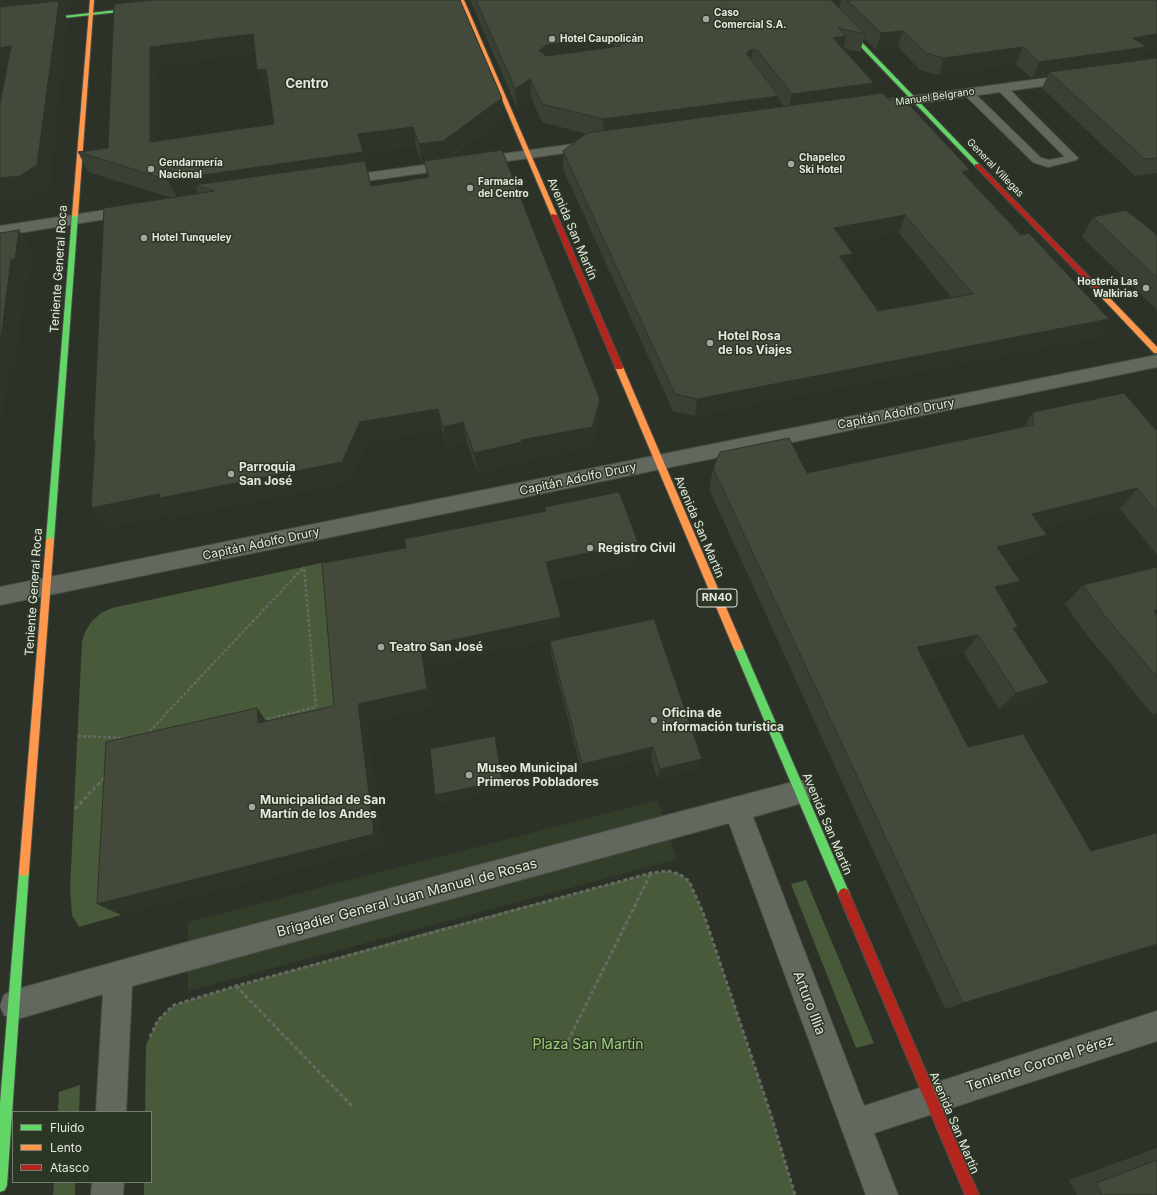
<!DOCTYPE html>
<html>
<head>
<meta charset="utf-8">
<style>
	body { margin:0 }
	#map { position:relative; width:1157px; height:1195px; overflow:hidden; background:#2d3229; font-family:Inter,sans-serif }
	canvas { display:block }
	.legend { position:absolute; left:12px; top:1111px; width:140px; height:72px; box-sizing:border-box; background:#2c3625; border:1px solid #747d6f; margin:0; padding:5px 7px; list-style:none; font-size:12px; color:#e1e8dd }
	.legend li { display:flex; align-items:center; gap:8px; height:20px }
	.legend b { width:20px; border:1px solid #747d6f }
</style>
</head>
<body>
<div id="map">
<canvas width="1157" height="1195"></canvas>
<ul class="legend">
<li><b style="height:5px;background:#63d668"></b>Fluido</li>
<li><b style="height:5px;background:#ff974d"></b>Lento</li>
<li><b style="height:5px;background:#b3261e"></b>Atasco</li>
</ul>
</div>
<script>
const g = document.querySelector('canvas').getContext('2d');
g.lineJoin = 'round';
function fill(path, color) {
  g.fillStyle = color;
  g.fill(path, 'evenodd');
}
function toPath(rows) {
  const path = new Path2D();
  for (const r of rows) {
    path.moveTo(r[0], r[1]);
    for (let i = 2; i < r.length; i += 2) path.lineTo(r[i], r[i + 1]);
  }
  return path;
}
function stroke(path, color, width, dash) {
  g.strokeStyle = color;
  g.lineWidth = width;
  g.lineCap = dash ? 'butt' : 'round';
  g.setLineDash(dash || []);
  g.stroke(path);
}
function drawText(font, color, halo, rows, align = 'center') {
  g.font = font + ' Inter,sans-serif';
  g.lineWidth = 3;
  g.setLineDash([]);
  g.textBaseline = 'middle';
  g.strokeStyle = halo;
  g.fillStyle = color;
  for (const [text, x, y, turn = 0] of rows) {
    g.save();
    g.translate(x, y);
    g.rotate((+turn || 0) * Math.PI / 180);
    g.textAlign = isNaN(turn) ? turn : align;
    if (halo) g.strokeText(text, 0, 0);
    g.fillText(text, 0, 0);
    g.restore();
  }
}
fill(toPath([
	[658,800,677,859,188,991,188,922]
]), '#323e2a');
fill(toPath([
	[326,562,342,725,121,915,79,927,72,915,70,889,82,641,86,630,92,621,101,613,112,608],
	[668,871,679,874,689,881,704,915,770,1112,795,1195,144,1195,144,1182,151,1182,151,1112,145,1112,146,1045,158,1020,174,1005,236,986,428,932,651,873],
	[806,880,874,1043,856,1048,791,884],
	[80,1085,79,1112,58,1112,59,1092],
	[54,1182,75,1182,75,1195,53,1195]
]), '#485a3a');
const lane = toPath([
	[1002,85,1006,86,1078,158,1076,160,1048,167,1033,162,963,93,964,91,972,91,1041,158,1049,160,1065,157,998,90,997,88,998,86,1002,85]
]);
const street = toPath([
	[1075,74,1080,75,1082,78,1080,81,877,109,872,108,870,105,872,102,877,101,1075,74],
	[595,141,600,142,602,145,600,148,338,185,333,184,331,181,333,178,338,177,595,141],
	[132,206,137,208,140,211,137,214,0,236,0,226,132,206],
	[1157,355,1157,367,0,605,0,587,1157,355],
	[800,780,809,783,813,792,809,801,753,817,864,1106,1157,1011,1157,1041,874,1133,898,1195,866,1195,729,823,132,986,126,1112,96,1112,103,994,14,1020,4,1015,0,1006,4,995,14,990,176,945,800,780],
	[92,1182,124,1182,123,1195,91,1195,92,1182]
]);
const fast = toPath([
	[816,0,821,0,979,164,979,166,975,166,816,0],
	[144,7,146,8,146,9,0,25,0,23,144,7],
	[75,213,78,215,54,540,50,543,46,540,72,215,75,213],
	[738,643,741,644,743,647,848,890,850,894,848,898,844,900,840,898,733,647,735,644,738,643],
	[24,866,28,867,29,871,7,1185,5,1190,0,1192,0,1103,19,871,20,867,24,866]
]);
const slow = toPath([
	[90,0,94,0,78,215,75,217,72,215,90,0],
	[460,0,464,0,557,215,556,216,551,215,460,0],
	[1102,294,1106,294,1157,347,1157,353,1154,353,1102,298,1102,294],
	[619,364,623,367,743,647,741,650,738,651,735,650,733,647,615,367,619,364],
	[50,537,54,540,29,871,28,875,24,876,20,875,19,871,46,540,50,537]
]);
const jam = toPath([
	[975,164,979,164,1106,294,1106,298,1102,298,975,166,975,164],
	[552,214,557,215,623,367,622,369,616,369,615,367,551,215,552,214],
	[844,888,848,890,979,1195,965,1195,838,894,840,890,844,888]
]);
stroke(lane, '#4a4e47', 2);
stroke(street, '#4a4e47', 2);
stroke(fast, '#4a4e47', 2);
stroke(slow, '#4a4e47', 2);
stroke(jam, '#4a4e47', 2);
stroke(toPath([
	[263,720,316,707,304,567],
	[146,735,304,567],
	[78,736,128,738]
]), '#656a62', 2.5, [3, 2]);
stroke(toPath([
	[75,809,106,776],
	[236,986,352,1106],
	[150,1037,158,1020,174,1005,236,986,651,873,668,871,679,874,689,881,704,915,770,1112,795,1195],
	[568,1041,651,873]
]), '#656a62', 3, [4, 2.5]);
fill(lane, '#63685f');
fill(street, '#63685f');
fill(fast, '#63d668');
fill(slow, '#ff974d');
fill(jam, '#b3261e');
fill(toPath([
	[470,0,831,0,839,8,841,0,1157,0,1157,50,1145,52,1140,60,1157,58,1157,173,1135,176,1042,88,1047,77,1032,79,1016,64,939,75,920,70,898,47,876,50,864,38,860,52,843,48,843,49,871,95,889,100,970,170,967,177,1021,235,1109,319,1097,337,695,416,673,411,563,169,563,151,586,134,542,122,531,97,517,108],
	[778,99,784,107,776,108],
	[899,233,952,298,878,311,848,270,853,254,846,243],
	[114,4,504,117,449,158,599,421,592,447,523,461,523,462,478,474,467,443,447,447,442,430,367,443,349,482,173,518,170,515,106,528,95,444,93,441,172,198,88,172,78,152,108,148],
	[255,53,263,89,269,88,274,124,158,141,157,66],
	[416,146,422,164,425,163,427,177,371,186,363,153],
	[1093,217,1157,235,1157,310,1082,237],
	[1033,412,1155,429,1157,429,1157,555,1120,509,1042,528,1047,535,1031,555,1007,561,1020,581,1005,600,1003,601,1018,627,1015,631,1031,700,999,709,964,653,924,661,968,747,1091,851,1157,945,945,1009,709,489,713,468,807,473,1024,427],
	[1157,567,1157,713,1153,715,1086,634,1065,604,1083,585],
	[550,641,698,769,657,779,651,758,582,774,551,653],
	[1157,1148,1157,1195,1077,1195,1069,1180]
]), '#3a4033');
fill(toPath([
	[0,0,71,0,70,11,64,12,68,21,50,187,33,198,0,202,0,178,57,13,0,20],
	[903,31,898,47,876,50,881,33],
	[253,34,258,53,157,66,158,161,150,142,150,47],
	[1157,34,1157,50,1145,52,1138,64,1049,72,1047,77,1032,79,1039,62,1133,38],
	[614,36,614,55,547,64,539,51,546,45],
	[846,36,842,55,833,38],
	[11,46,22,68,0,70,0,48],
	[1023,47,1016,64,939,75,944,58],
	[753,49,750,68,744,71,747,52],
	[266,69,272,87,263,89,257,70],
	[530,79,531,97,517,108,515,89],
	[874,83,869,101,788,112,792,94],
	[779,96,775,114,603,138,603,119],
	[502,98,504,117,445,160,422,164,419,144],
	[413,127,416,146,363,153,367,172,215,191,195,185,199,196,177,199,168,180,358,134],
	[970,170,963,188,962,172],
	[905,215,899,233,829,246,834,228],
	[19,230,33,252,29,281,26,282,15,372,10,373,0,428,0,346,11,260],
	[853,254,848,272,839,256],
	[1109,319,1097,337,695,416,697,399],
	[600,400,599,421,592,447,523,461,523,462,478,474,474,453,521,440],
	[438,409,442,430,367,443,349,482,173,518,170,515,106,528,91,508,360,422],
	[463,422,467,443,447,447,443,427],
	[1137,488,1120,509,1017,534,1032,514],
	[1047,535,1031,555,983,566,997,547],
	[638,542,636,565,548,585,546,562],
	[1020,581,1005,600,981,606,995,587],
	[1154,610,1157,610,1157,623],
	[561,617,562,638,427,667,434,708,367,722,384,848,121,915,97,904,358,704,421,647],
	[1018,627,1003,645,1013,628],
	[978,635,964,653,904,665,917,647],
	[1049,683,1031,700,999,709,1016,693],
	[257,708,271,727,258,723],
	[495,736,504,791,439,805,435,795],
	[653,747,651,758,582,774,582,764],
	[702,759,698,769,657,779,660,769],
	[1157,944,1157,945,945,1009,963,1003]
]), '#2f3429');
const building = toPath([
	[153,0,460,0,502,98,443,141,419,144,413,127,358,134,363,152,168,180,78,152,108,148,114,4,153,0],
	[253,34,257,70,266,69,274,124,150,142,150,47,253,34],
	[476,0,831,0,865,34,838,28,846,36,833,38,874,83,792,94,758,51,753,49,747,52,747,54,779,96,603,119,542,104,530,79,515,89,476,0],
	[614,36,620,37,622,42,620,46,547,56,539,51,546,45,614,36],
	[847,0,1157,0,1157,34,1133,38,1147,47,1039,62,1023,47,944,58,926,53,903,31,881,33,847,0],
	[59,1,37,165,20,176,0,178,0,104,11,46,0,48,0,7,59,1],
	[1157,58,1157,158,1145,159,1049,72,1157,58],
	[883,93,889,100,903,98,970,170,962,172,1021,235,1029,233,1109,319,697,399,675,394,563,151,587,133,883,93],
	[905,215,973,294,878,311,839,256,853,254,834,228,905,215],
	[502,150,600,400,592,427,521,440,522,442,474,453,463,422,443,427,438,409,360,422,342,462,160,498,159,494,91,508,95,440,93,441,104,208,215,191,195,185,365,161,371,186,429,177,424,161,502,150],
	[1126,210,1157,235,1157,278,1093,217,1126,210],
	[19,230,15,259,11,260,0,346,0,233,19,230],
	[1124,393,1155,429,1157,429,1157,512,1137,488,1032,514,1047,535,997,547,1020,581,995,587,1018,627,1013,628,1049,683,1016,693,978,635,917,647,968,747,1023,734,1091,851,1157,833,1157,944,963,1003,713,468,720,452,789,438,807,473,1033,425,1033,412,1124,393],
	[619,492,638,542,546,562,561,617,421,647,427,689,358,704,374,834,97,904,106,742,257,708,258,723,334,706,322,563,406,548,404,539,546,511,545,507,619,492],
	[1157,567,1157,610,1154,610,1157,615,1157,677,1104,615,1083,585,1157,567],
	[654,619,702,759,660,769,653,747,582,764,550,641,654,619],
	[495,736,502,781,435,795,430,749,495,736],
	[1157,1160,1157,1195,1102,1195,1096,1183,1157,1160]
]);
fill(building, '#434a3b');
stroke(building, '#2f3429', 1);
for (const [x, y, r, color] of [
	[706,19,4,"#a2a89e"],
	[552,39,4,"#a2a89e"],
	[791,164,4,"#a2a89e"],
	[151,169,4,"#a2a89e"],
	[470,188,4,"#a2a89e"],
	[144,238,4,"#a2a89e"],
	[1146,288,4,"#a2a89e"],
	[710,343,4,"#a2a89e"],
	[231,474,4,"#a2a89e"],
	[590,548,4,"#a2a89e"],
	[381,647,4,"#a2a89e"],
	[654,720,4,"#a2a89e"],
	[469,775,4,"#a2a89e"],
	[252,807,4,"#a2a89e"]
]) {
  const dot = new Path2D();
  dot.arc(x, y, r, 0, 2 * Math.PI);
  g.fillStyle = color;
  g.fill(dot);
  stroke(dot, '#2c3625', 1.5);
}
drawText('bold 10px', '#e1e8dd', '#2c3625', [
	["Caso",714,13],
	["Comercial S.A.",714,25],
	["Hotel Caupolicán",560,39],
	["Chapelco",799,158],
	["Ski Hotel",799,170],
	["Gendarmería",159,163],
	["Nacional",159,175],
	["Farmacia",478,182],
	["del Centro",478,194],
	["Hotel Tunqueley",152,238],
	["Hostería Las",1138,282,"right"],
	["Walkirias",1138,294,"right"]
], 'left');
drawText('10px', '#e1e8dd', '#2c3625', [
	["Manuel Belgrano",935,97,-8],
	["General Villegas",995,168,46]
]);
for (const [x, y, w] of [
	[717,598,40]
]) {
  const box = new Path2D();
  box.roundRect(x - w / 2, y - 9, w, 18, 3);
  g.fillStyle = '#2c3625';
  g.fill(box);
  stroke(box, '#e1e8dd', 1);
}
drawText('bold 11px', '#e1e8dd', null, [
	["RN40",717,598]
]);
drawText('12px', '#e1e8dd', '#2c3625', [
	["Avenida San Martín",572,229,67],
	["Teniente General Roca",59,269,-86],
	["Capitán Adolfo Drury",896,414,-11],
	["Capitán Adolfo Drury",578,479,-12],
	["Avenida San Martín",699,527,67],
	["Capitán Adolfo Drury",261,544,-12],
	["Teniente General Roca",34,592,-86],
	["Avenida San Martín",827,824,67],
	["Avenida San Martín",954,1123,67]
]);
drawText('bold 12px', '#e1e8dd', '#2c3625', [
	["Hotel Rosa",718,336],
	["de los Viajes",718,350],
	["Parroquia",239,467],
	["San José",239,481],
	["Registro Civil",598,548],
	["Teatro San José",389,647],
	["Oficina de",662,713],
	["información turística",662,727],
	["Museo Municipal",477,768],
	["Primeros Pobladores",477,782],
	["Municipalidad de San",260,800],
	["Martín de los Andes",260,814]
], 'left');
drawText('bold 13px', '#e1e8dd', '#2c3625', [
	["Centro",307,84]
]);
drawText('14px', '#e1e8dd', '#2c3625', [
	["Brigadier General Juan Manuel de Rosas",407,898,-15],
	["Arturo Illia",809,1003,69],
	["Teniente Coronel Pérez",1040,1064,-18]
]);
drawText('14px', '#9fd079', '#2c3625', [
	["Plaza San Martín",588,1045]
]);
</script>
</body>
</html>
